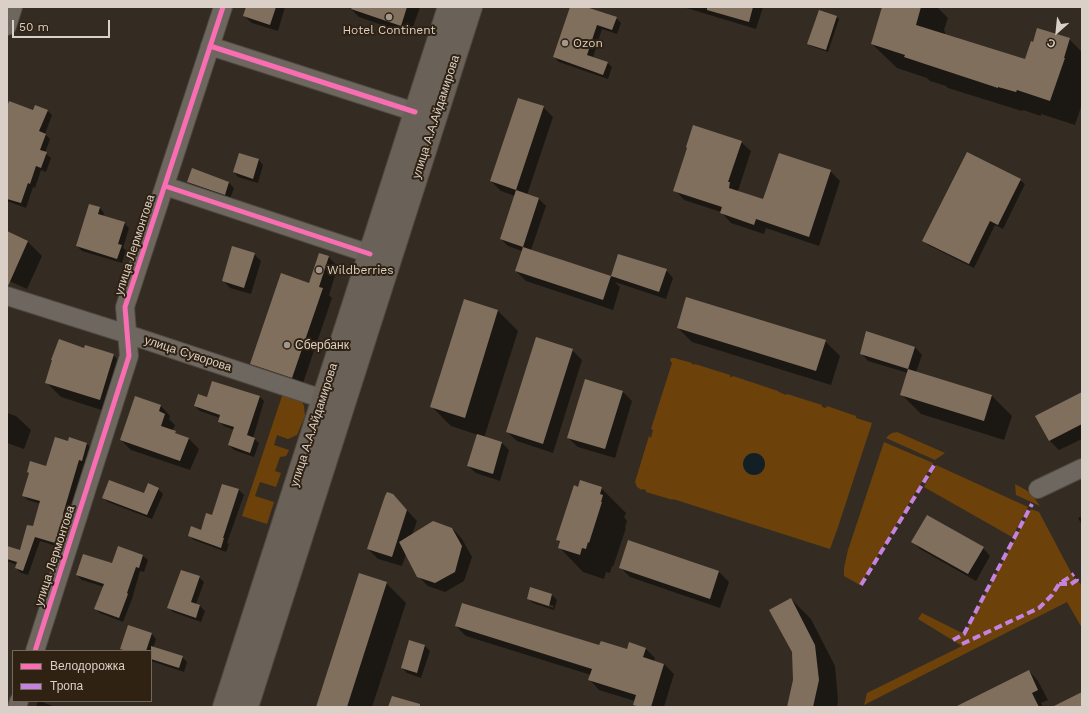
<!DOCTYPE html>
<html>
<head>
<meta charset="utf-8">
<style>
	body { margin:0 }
	#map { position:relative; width:1089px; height:714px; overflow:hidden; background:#342c23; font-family:"Work Sans",sans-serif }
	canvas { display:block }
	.frame { position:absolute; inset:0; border:8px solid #dad0c7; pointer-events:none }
	.legend { position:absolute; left:12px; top:650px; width:140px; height:52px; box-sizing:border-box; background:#302213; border:1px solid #74685b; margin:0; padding:5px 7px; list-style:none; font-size:12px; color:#dad0c7 }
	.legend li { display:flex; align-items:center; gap:8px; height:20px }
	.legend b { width:20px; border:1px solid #74685b }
	.north { position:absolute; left:1037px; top:12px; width:40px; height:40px; -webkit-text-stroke:3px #302213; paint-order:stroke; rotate:207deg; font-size:11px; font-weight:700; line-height:16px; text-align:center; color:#dad0c7 }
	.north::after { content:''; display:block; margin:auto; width:14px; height:18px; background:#dad0c7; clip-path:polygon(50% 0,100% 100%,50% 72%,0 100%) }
	.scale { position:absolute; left:12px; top:20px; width:98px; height:18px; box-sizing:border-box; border:2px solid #dad0c7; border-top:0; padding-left:5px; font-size:12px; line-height:14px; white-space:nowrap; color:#dad0c7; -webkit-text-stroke:3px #302213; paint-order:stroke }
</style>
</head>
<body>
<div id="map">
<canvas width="1089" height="714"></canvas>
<div class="frame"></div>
<ul class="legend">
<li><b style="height:5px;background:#f96db3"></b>Велодорожка</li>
<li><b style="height:5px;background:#c483df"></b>Тропа</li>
</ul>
<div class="north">С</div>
<div class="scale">50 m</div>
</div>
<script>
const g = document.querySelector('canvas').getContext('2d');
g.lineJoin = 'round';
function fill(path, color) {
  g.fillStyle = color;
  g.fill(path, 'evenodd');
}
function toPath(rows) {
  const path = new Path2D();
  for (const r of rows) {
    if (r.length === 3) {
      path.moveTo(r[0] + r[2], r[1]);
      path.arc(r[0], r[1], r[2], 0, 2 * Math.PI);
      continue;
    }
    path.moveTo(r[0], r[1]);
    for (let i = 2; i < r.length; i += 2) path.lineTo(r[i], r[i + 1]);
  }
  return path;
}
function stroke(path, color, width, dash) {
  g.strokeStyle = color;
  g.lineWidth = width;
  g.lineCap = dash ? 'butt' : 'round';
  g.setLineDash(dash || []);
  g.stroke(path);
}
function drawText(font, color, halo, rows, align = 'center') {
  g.font = font + ' "Work Sans",sans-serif';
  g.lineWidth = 4;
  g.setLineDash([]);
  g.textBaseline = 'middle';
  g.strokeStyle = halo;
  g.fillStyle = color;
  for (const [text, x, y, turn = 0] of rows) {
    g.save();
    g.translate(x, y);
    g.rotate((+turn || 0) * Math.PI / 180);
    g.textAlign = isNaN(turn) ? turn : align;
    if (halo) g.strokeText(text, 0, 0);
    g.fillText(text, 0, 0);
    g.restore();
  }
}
fill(toPath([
	[671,358,674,358,692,363,692,364,694,365,695,364,730,375,730,377,732,377,733,376,778,391,779,392,786,395,787,394,822,405,822,407,826,408,827,406,856,416,856,418,872,423,838,527,830,549,673,499,673,500,646,492,646,490,642,489,642,490,637,487,635,482,649,436,651,438,653,430,651,429,672,363,670,360],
	[283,393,301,399,304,406,305,416,297,435,288,439,277,435,274,445,289,450,286,456,280,457,275,471,281,473,276,487,260,482,255,496,274,502,267,524,242,516],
	[897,432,945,453,935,460,886,438,889,435,892,433],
	[884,442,933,463,860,585,844,576,844,568,848,550],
	[936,465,1028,507,1012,537,924,487],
	[1015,484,1026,490,1033,496,1040,506,1016,495],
	[1031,509,1039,512,1075,580,1080,583,1082,586,1082,628,1067,602,864,705,867,693,962,646,918,619,922,613,964,634]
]), '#6c420a');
fill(toPath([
	[754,464,11]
]), '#122025');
fill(toPath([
	[247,7,285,7,278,31,252,23,244,16],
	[349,7,420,7,410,35,359,17],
	[571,7,583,7,616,18,621,23,617,34,602,29,593,57,607,62,612,67,608,79,559,62,554,57],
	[683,7,763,7,756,29],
	[883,7,937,7,948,18,944,30,945,32,945,35,1026,61,1034,43,1069,39,1082,52,1082,104,1075,125,1041,114,1041,116,1023,110,1022,111,948,88,946,86,930,81,927,78,897,68,872,44],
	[837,17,839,19,828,52,811,46,809,44],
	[543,107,553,117,527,195,538,198,546,206,531,250,612,277,619,255,666,270,673,278,666,299,615,282,620,287,613,310,526,281,516,271,522,251,508,246,501,239,515,196,501,191,491,181],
	[7,110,34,111,47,110,52,115,45,134,50,139,45,153,51,158,46,172,41,170,35,188,33,187,26,208,7,201],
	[741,142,751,151,738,191,763,201,830,171,840,181,819,246,766,228,764,234,731,223,721,212,684,200,675,190],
	[259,160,263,165,258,183,238,177,234,172],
	[193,170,229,183,234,188,230,199,193,187,188,182],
	[1020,180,1025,184,1003,229,995,225,974,268,928,245,924,240],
	[100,208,104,213,103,217,124,223,129,228,123,248,126,250,122,263,82,251,77,246],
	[7,232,28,242,42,256,27,289,7,280],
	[254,254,261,261,251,294,230,288,223,280],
	[328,257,338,266,329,295,332,298,302,386,260,373,251,363,310,285],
	[464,300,498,311,518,331,484,438,502,443,509,450,500,481,476,473,468,466,478,435,451,426,431,406],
	[678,328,825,341,840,356,831,385,692,342],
	[915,347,922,355,916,372,992,396,1012,416,1004,440,921,414,901,394,908,373,868,361,861,353],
	[85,350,113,355,128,369,114,414,61,397,46,382],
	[572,350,582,360,553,453,517,441,507,432],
	[622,391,632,401,615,458,578,447,568,438],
	[1082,393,1082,439,1059,450,1050,441],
	[259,396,264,401,253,438,259,443,254,457,234,450,229,445,234,430,224,426,219,422,220,418,200,411,195,406],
	[161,406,170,416,169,419,175,425,172,431,178,435,189,439,199,449,190,470,131,450,121,440],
	[7,413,16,416,31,430,24,449,7,443],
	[69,439,87,444,92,449,86,465,84,464,67,519,68,520,60,547,40,541,28,575,21,573,16,568,17,565,7,561,7,547,21,552,33,528,41,504,28,500,23,496,68,442],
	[223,485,239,490,244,495,227,543,229,544,226,552,194,540,189,535,201,531,213,516],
	[578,488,601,488,626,513,624,517,627,521,625,527,626,528,613,567,612,566,610,573,606,572,604,579,583,572,559,547,560,543,557,539],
	[158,489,163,494,152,519,108,502,103,497,144,494],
	[392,494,417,521,412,535,452,528,462,539,472,557,464,581,445,592,428,586,418,576,406,554,402,566,378,559,368,549],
	[1082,516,1082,525,1078,518],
	[912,541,983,548,990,556,976,581,920,549],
	[629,542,719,572,729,582,720,608,630,577,620,567],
	[119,547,143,556,148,560,144,572,140,571,132,599,123,622,100,613,95,609,104,587,82,580,77,575,113,564],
	[199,577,204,582,196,604,200,606,205,611,201,622,173,612,168,607],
	[386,583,406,603,372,707,317,707],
	[531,589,552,595,557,600,554,610,533,603,528,598],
	[532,599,554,606,553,608,532,601],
	[791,599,811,619,835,666,838,700,837,707,788,707,794,680],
	[456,626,627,650,645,648,655,658,654,661,664,664,674,674,664,707,636,707,634,704,635,701,599,690,590,680,591,675,466,636],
	[152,634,156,639,153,648,182,657,187,662,184,672,151,661,151,651,124,651,121,648],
	[410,641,425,646,430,651,421,678,407,673,402,668],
	[1029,671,1038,681,1048,700,1041,703,1043,707,957,707],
	[38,701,39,701,56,707,36,707]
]), '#0007');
fill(toPath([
	[246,7,276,7,270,25,243,16],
	[352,7,407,7,401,26,351,9],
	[570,7,586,7,617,17,612,30,597,25,587,55,608,62,603,75,553,57],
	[707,7,753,7,749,22,707,10],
	[882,7,921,7,916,25,1025,59,1031,41,1033,42,1037,28,1070,38,1064,58,1065,58,1050,101,1017,90,1016,92,998,87,998,88,922,63,904,57,905,55,871,44],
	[819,10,837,16,826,50,807,44],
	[518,98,544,106,516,190,490,181],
	[9,101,33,110,35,105,48,110,39,131,46,134,40,150,47,152,41,168,36,166,30,184,28,183,21,203,7,199,7,107],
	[693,125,742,141,728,182,730,182,729,188,763,199,779,153,831,170,809,237,756,219,754,225,720,213,722,207,673,191,687,148,686,147],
	[967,152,1021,179,998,225,990,221,969,264,922,241],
	[239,153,259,159,253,179,233,172],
	[192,168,229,182,225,195,187,182],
	[516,190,539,198,523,247,500,239],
	[89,204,100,207,98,214,125,222,118,244,122,245,117,259,76,246],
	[7,231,28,241,8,286,7,286],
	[232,246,255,253,244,288,222,281],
	[523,247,611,276,603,300,515,271],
	[319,253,329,256,319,287,323,288,292,378,250,364,281,273,309,283],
	[618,254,667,269,659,292,611,276],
	[686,297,826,340,816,371,677,328],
	[464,299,498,310,465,418,430,407],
	[866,331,915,347,908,369,860,354],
	[536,337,573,349,543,444,506,432],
	[59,339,84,348,85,345,114,354,100,400,45,383,52,360,51,360],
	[908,369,992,395,984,421,900,395],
	[585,379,623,391,605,449,567,438],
	[212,381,260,396,247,435,255,438,250,453,228,445,234,427,218,422,220,415,194,406,198,394,207,397],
	[1082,392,1082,424,1049,441,1035,416],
	[135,396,161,405,159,411,165,414,161,426,176,431,175,433,189,438,180,461,120,440],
	[477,434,502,442,493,474,467,466],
	[55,437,68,441,69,437,87,443,82,461,79,460,63,514,64,515,55,543,35,537,23,571,15,568,17,562,7,559,7,546,20,550,27,525,33,526,40,501,22,496,29,473,27,472,30,461,46,466],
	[109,480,144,493,148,483,159,488,147,515,102,498],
	[580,480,602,487,600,494,603,495,601,502,602,502,589,543,588,542,586,549,582,548,580,555,558,548,560,541,556,540,574,485,578,487],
	[222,484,239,489,223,538,224,538,221,548,188,536,191,526,201,530,206,513,212,515],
	[387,492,393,494,407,510,392,557,367,549,385,496],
	[927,515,984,547,968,574,911,542],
	[433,521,452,528,462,546,455,572,435,583,417,577,399,542],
	[628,540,719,571,710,599,619,568],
	[118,546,143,555,139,568,136,567,127,593,128,594,119,618,94,609,104,584,76,575,83,554,112,563],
	[181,570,200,576,191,602,200,605,196,618,167,608],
	[359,573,387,582,347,707,316,707],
	[530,587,552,594,549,606,527,599],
	[791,598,815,645,819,680,813,707,787,707,793,680,792,652,769,610],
	[462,603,599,645,601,641,627,649,629,642,646,648,643,657,664,664,651,707,640,707,633,705,636,695,588,680,592,669,455,626],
	[128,625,152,633,146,651,127,651,120,649],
	[409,640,425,645,417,673,401,668],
	[151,646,183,656,179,668,151,659],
	[1029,670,1038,690,1032,693,1039,707,955,707],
	[1082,692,1082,707,1052,707],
	[392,696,420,704,420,707,388,707]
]), '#806f5d');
const minor = toPath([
	[7,26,13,7],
	[210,46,415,112],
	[165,186,370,254],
	[7,296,127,334,323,399],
	[1038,489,1082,468],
	[35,651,129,356,125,307,223,7],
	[17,707,19,701]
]);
const major = toPath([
	[224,707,449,7],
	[247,707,471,7]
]);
stroke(minor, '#504941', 20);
stroke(major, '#504941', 24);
stroke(minor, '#6d675f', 18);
stroke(major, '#6a6258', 22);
stroke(toPath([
	[1059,584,1071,584,1077,580,1076,577],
	[861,585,936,462],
	[953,640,964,634,1032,504],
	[962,644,1039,608,1052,595,1059,584,1074,574]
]), '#c483df', 4, [8, 4]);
stroke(toPath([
	[210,46,415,112],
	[165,186,370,254],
	[35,651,129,356,125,307,223,7]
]), '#f96db3', 5);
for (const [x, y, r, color] of [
	[389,17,4,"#a0978e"],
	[565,43,4,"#a0978e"],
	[319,270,4,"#a0978e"],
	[287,345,4,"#a0978e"]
]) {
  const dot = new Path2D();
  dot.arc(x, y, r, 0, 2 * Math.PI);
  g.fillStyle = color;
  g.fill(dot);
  stroke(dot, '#302213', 1.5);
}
drawText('12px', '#dad0c7', '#302213', [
	["Hotel Continent",389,30,"center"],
	["Ozon",573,43],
	["Wildberries",327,270],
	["Сбербанк",295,345]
], 'left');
drawText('12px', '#dad0c7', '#302213', [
	["улица А.А.Айдамирова",436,117,-72],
	["улица Лермонтова",135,245,-72],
	["улица Суворова",188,354,18],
	["улица А.А.Айдамирова",314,425,-72],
	["улица Лермонтова",55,556,-72]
]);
</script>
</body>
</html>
